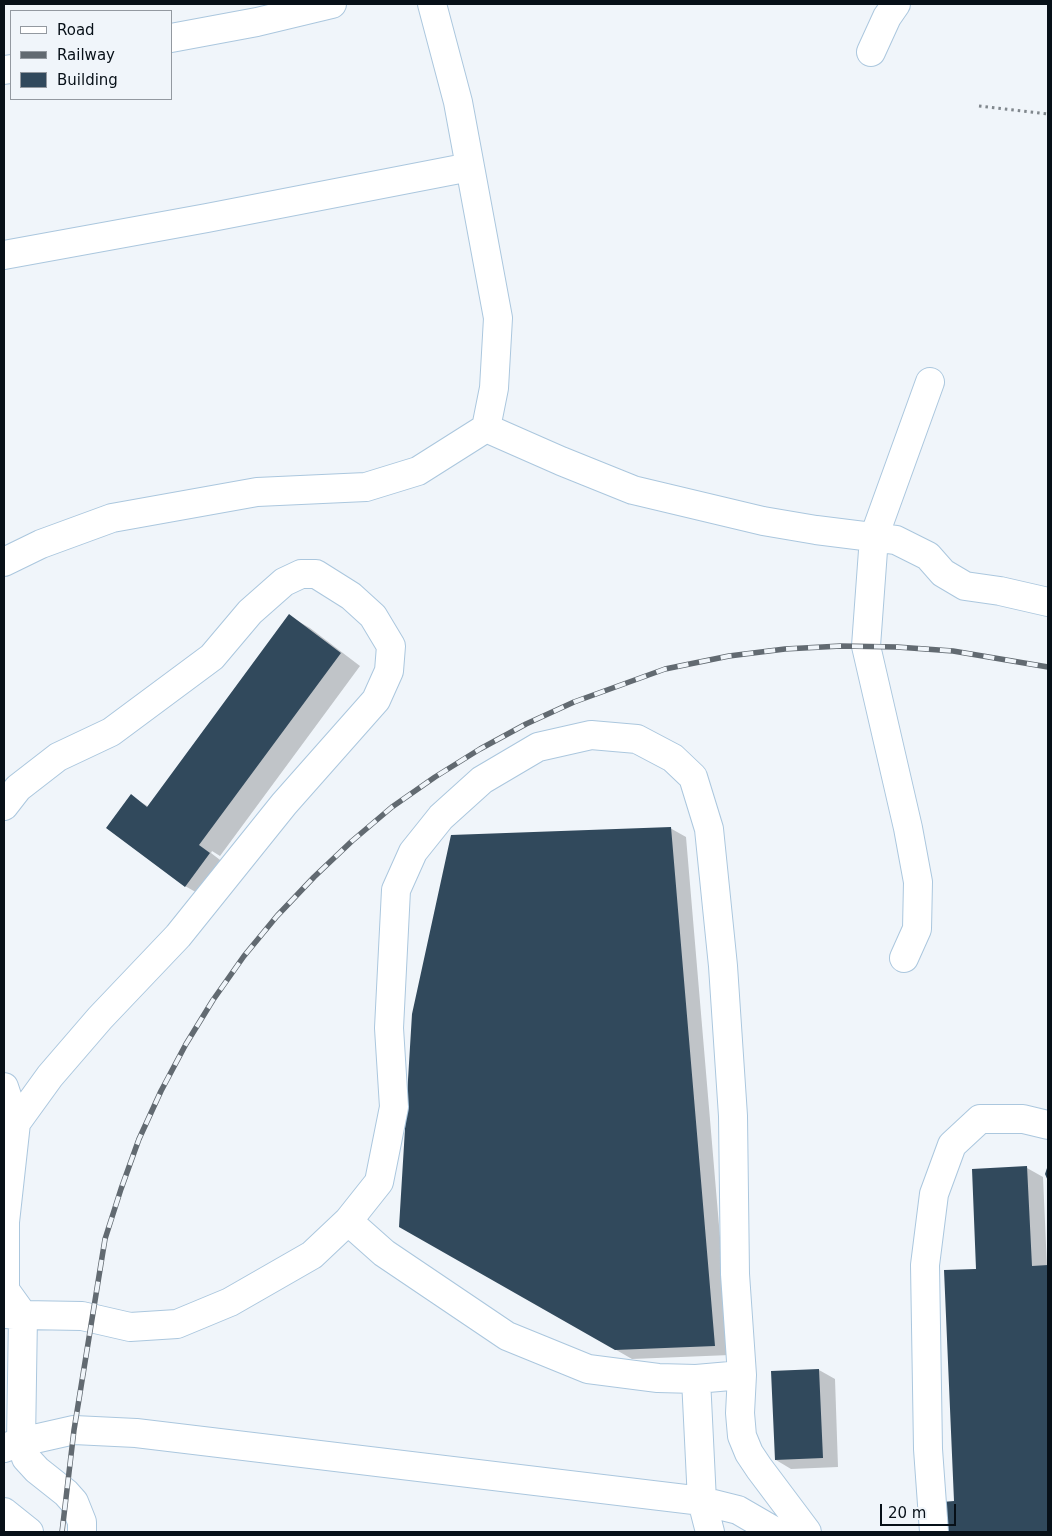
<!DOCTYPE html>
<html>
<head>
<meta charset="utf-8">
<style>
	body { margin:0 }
	#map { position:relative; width:1052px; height:1536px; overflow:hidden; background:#f0f5fa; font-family:"DejaVu Sans",sans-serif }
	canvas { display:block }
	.frame { position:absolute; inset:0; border:5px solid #071018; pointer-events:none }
	.legend { position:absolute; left:10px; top:10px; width:162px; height:90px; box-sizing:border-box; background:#f0f5fa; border:1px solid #9399a0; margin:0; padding:6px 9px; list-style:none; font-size:15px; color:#071018 }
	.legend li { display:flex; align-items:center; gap:10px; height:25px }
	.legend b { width:25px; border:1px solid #9399a0 }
	.scale { position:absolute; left:880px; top:1504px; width:76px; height:22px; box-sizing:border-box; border:2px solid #071018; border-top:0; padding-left:6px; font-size:15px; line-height:18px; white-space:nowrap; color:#071018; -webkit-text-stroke:4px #f0f5fa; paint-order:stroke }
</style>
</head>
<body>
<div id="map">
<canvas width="1052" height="1536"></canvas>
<div class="frame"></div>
<ul class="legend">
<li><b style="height:6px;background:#fff"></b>Road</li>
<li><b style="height:6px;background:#626a71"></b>Railway</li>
<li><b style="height:14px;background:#31495c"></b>Building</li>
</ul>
<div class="scale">20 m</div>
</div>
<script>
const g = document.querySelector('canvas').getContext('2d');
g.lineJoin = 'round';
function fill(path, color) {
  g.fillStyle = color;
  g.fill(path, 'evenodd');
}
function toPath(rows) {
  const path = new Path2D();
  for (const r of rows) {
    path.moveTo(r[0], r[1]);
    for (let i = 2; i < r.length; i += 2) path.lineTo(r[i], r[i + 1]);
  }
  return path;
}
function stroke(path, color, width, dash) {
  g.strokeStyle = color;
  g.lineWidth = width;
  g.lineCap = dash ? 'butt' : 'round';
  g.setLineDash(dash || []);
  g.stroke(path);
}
fill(toPath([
	[289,616,310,628,360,666,220,856,212,851,211,853,224,863,201,895,185,886,131,796,149,807],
	[670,828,686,837,730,1355,632,1359,400,1226],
	[1027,1168,1043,1177,1047,1267,1048,1267,1048,1532,944,1532,955,1503,978,1270],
	[819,1370,835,1379,838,1467,791,1469,776,1460,772,1372]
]), '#0003');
fill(toPath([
	[289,614,341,653,199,845,210,853,185,887,106,828,131,794,147,807],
	[671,827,715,1346,615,1350,399,1227,412,1014,451,835],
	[1048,1165,1048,1181,1045,1174],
	[1027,1166,1032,1266,1048,1265,1048,1532,943,1532,942,1502,954,1501,944,1270,976,1269,972,1169],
	[819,1369,823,1458,775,1460,771,1371]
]), '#31495c');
const minor = toPath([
	[432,4,458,102,498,318,494,388,486,428,561,461,633,490,763,521,816,530,896,540,928,556,943,573,965,586,1000,591,1048,602],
	[171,38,257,22,332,4],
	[871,52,887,17,896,4],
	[4,70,11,69],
	[4,255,207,218,470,167],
	[4,562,41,544,112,518,257,492,366,487,418,471,486,428],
	[4,806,18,788,58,757,111,732,212,657,250,612,284,582,301,574,316,574,351,596,373,616,391,646,389,671,376,700,284,804,178,936,100,1018,50,1076,16,1123,5,1222,5,1290,4,1292],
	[904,958,917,929,918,882,908,828,866,646,874,537,930,382],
	[4,1087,16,1123],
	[348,1221,384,1253,507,1336,588,1369,658,1378,696,1379,742,1375],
	[5,1290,23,1315,82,1316,130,1327,177,1324,230,1302,312,1255,348,1221,379,1182,394,1107,389,1028,396,890,413,852,441,817,482,780,538,747,591,735,637,739,673,758,693,777,709,829,723,966,733,1116,735,1274,742,1375,740,1413,742,1436,749,1453,759,1468,807,1532],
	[5,1314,23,1315,21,1442,26,1458,37,1470,66,1493,74,1502,82,1522,82,1532],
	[696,1379,702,1501,710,1532],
	[4,1448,21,1442,74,1430,136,1433,702,1501,738,1510,776,1532],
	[4,1512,29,1532],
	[934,1532,928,1449,925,1265,934,1194,952,1145,980,1119,1023,1119,1048,1125]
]);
stroke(minor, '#abc7de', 30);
stroke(toPath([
	[979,106,1048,114]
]), '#80878d', 3, [2.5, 4]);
stroke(minor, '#fff', 28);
const rail = toPath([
	[62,1532,74,1430,105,1239,121,1189,139,1139,161,1091,186,1044,213,1000,244,956,277,916,314,877,352,841,392,807,435,777,480,749,526,724,574,702,665,669,729,656,785,649,841,646,897,647,953,651,1048,667]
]);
stroke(rail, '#626a71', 5.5);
stroke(rail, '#f0f5fa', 4, [11]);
</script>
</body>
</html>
